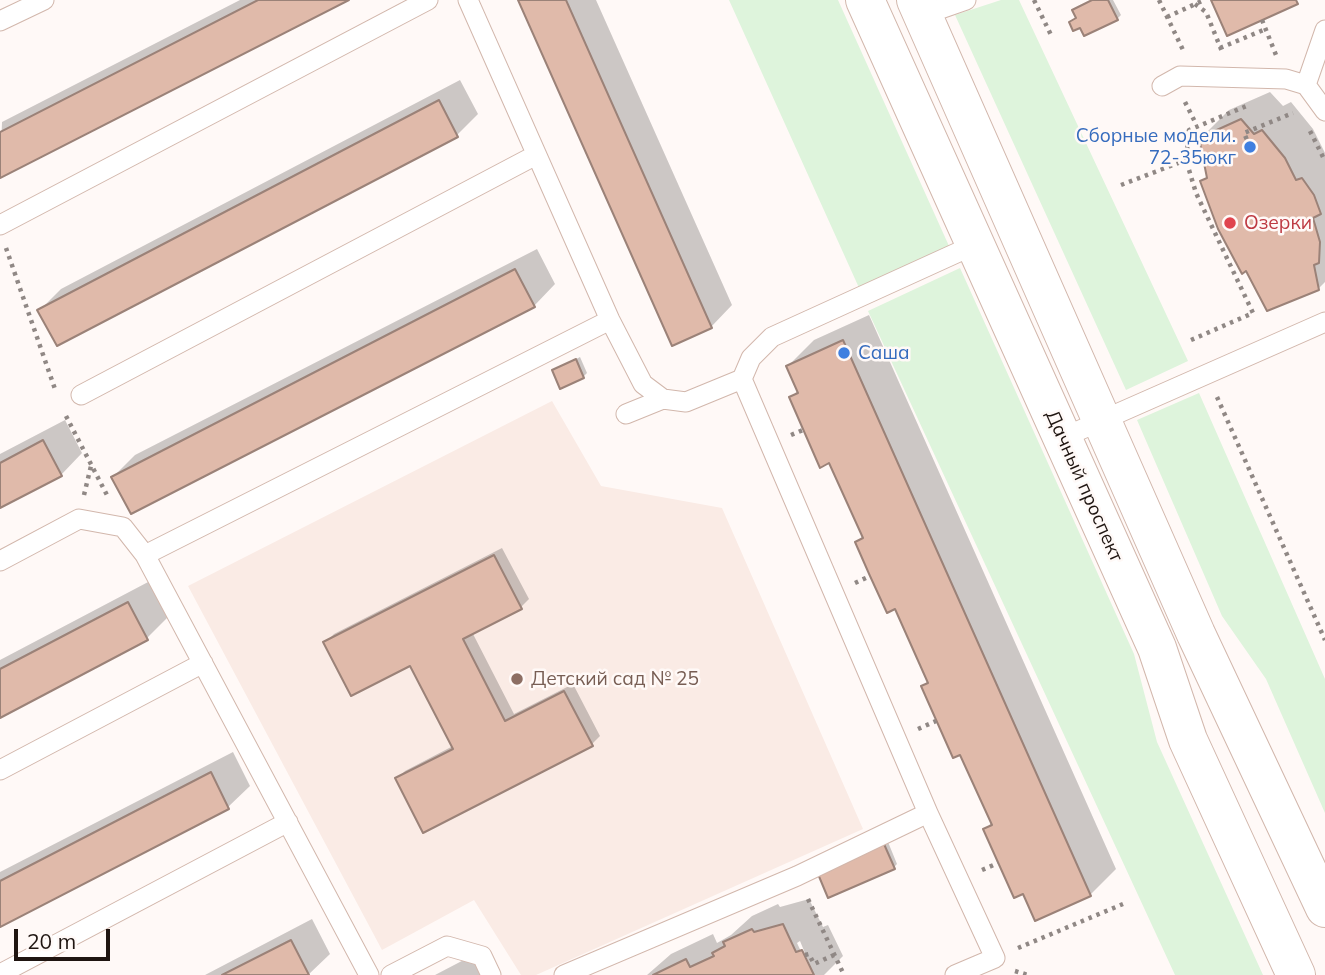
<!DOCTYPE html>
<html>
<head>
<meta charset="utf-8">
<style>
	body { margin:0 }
	#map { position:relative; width:1325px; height:975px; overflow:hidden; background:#fff9f7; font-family:Mulish,sans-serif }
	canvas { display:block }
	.scale { position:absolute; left:14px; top:929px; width:96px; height:32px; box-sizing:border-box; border:4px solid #1f1511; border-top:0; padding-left:9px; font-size:21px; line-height:24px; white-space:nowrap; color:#1f1511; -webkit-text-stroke:5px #fff9f7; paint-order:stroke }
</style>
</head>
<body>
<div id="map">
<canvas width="1325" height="975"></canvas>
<div class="scale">20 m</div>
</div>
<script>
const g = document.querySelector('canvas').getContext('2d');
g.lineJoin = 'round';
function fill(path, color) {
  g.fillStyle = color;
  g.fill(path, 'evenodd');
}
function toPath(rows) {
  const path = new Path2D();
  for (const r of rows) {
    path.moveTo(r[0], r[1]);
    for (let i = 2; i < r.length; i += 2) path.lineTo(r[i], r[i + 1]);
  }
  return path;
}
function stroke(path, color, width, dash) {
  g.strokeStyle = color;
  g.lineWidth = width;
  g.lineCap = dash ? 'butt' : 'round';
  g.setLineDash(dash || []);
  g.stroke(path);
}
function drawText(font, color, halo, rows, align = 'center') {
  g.font = font + ' Mulish,sans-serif';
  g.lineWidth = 5;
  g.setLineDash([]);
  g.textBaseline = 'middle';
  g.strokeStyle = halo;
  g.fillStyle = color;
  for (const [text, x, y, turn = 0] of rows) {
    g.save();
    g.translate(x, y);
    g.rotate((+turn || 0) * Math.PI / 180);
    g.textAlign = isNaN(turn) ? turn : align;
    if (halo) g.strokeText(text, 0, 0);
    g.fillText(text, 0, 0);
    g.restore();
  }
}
fill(toPath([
	[552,401,601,486,722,508,863,829,536,975,521,975,474,900,382,950,188,586]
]), '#faebe5');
fill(toPath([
	[729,0,838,0,949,246,860,290],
	[1001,0,1019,0,1188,361,1126,390,955,15],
	[960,268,1134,654,1157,742,1263,975,1175,975,868,311],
	[1199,393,1325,679,1325,813,1266,679,1222,616,1137,420]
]), '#def4dc');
fill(toPath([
	[240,0,345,0,0,176,2,122],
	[520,0,596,0,732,305,711,327],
	[1091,0,1113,0,1121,15,1117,19,1081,26,1071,22,1077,17,1074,10],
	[460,80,478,114,457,135,40,310,61,289],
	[1270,92,1283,106,1291,102,1313,129,1325,153,1325,282,1318,289,1202,182,1209,175,1201,138,1229,110],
	[537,249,555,284,534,306,113,477,135,455],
	[869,315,1116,869,1090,895,1024,892,985,830,992,822,961,753,923,686,929,680,896,607,857,542,864,535,830,461,791,398,798,390,788,366,814,340],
	[580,357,587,373,583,377,554,371],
	[65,420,82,453,61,475,0,506,0,454],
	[502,548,529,599,521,607,472,632,514,714,573,684,600,736,592,744,397,779,405,771,453,746,411,663,326,642,334,634],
	[150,581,168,617,147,638,0,716,0,660],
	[233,752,250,786,228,807,0,925,0,872],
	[888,842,897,864,894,867,820,874],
	[809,899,823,927,828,925,843,956,824,975,814,975,800,941,797,943,812,975,647,975,671,954,713,934,717,943,731,935,752,916,778,904,780,907],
	[312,919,330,954,308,975,205,975],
	[479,952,491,975,435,975]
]), '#0003');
const building = toPath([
	[258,0,349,0,0,178,0,132,258,0],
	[518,0,566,0,712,328,672,346,518,0],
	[1092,0,1108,0,1118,20,1084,36,1080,28,1073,31,1069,22,1076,18,1072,10,1092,0],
	[1211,0,1296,0,1298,4,1227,36,1211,0],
	[439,100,458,137,57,346,37,310,439,100],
	[1241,119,1254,134,1262,130,1285,158,1296,180,1302,178,1314,195,1321,214,1313,218,1320,242,1319,263,1314,265,1319,290,1267,311,1246,271,1242,274,1218,229,1200,181,1207,178,1199,138,1241,119],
	[515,269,535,307,131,514,111,477,515,269],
	[843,340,1091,896,1035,921,1023,894,1014,898,983,829,992,825,960,755,953,758,921,686,928,683,895,609,887,613,870,576,855,542,863,538,829,463,820,468,789,397,798,393,786,366,843,340],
	[576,359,584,378,560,389,552,370,576,359],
	[43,440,62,476,0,508,0,463,43,440],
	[494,555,522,609,463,639,505,721,564,691,593,746,423,833,395,778,453,749,410,666,351,696,323,642,494,555],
	[128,602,148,640,0,718,0,669,128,602],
	[211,772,229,809,0,927,0,881,211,772],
	[884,844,895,869,828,898,818,874,884,844],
	[783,924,796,952,802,950,814,975,653,975,686,959,690,967,714,956,712,953,725,946,723,942,752,929,754,932,783,924],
	[291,940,309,975,222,975,291,940]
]);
fill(building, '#e0baaa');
stroke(building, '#9b8278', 2);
const service = toPath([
	[468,0,610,320,643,384,663,399,686,402,742,379,751,358,772,337,974,245],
	[923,15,966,0],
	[0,21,44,0],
	[1325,30,1306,85,1325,111],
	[1162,86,1180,76,1286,79,1306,85],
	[0,225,428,0],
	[81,395,536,155],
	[626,414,663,399],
	[1062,438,1325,322],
	[0,561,79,519,123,527,145,555],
	[0,770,203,663],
	[928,813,995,958,955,975],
	[0,974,288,822],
	[369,975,145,555,610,320],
	[391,975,447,946,482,956,491,975],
	[564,975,797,876,928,813,742,379]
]);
const secondary = toPath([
	[865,0,1157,648,1188,740,1296,975],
	[916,0,1196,634,1325,908]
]);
stroke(service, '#d2b7ac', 21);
stroke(secondary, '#d2b7ac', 40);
stroke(toPath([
	[1034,0,1051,35],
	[1159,0,1183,50],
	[1195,4,1206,12,1223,54],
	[1167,17,1204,0],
	[1262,20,1276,55],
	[1220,48,1266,29],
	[1185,102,1196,124],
	[1310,131,1325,161],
	[1250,147,1244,133,1293,113],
	[1121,185,1186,160],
	[6,248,56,392],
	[1191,340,1253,313,1196,193,1186,160,1189,130,1249,105],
	[1217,397,1325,640],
	[66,416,109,499],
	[791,435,803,430],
	[84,495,91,466],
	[855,583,870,576],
	[918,729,936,721],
	[982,870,998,863],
	[808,899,844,975],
	[1018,948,1123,904],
	[805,955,809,954,814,964,834,955],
	[1015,971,1028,975]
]), '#908885', 4.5, [3.5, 5]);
stroke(service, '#fff', 19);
stroke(secondary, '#fff', 38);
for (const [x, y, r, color] of [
	[1250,147,7,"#3f7fe0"],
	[1230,223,7,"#e0444e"],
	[844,353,7,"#3f7fe0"],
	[517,679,7,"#8d6e63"]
]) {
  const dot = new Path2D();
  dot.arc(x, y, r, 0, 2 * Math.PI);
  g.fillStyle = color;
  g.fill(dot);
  stroke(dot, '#fff9f7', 2.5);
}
drawText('19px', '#366cbe', '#fff9f7', [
	["Сборные модели.",1236,136],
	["72-35юкг",1236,158],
	["Саша",858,353,"left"]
], 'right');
drawText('19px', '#be3a42', '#fff9f7', [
	["Озерки",1244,223]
], 'left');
drawText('19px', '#1f1511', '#fff9f7', [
	["Дачный проспект",1084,486,66]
]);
drawText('19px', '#785e54', '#fff9f7', [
	["Детский сад № 25",531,679]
], 'left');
</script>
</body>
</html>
